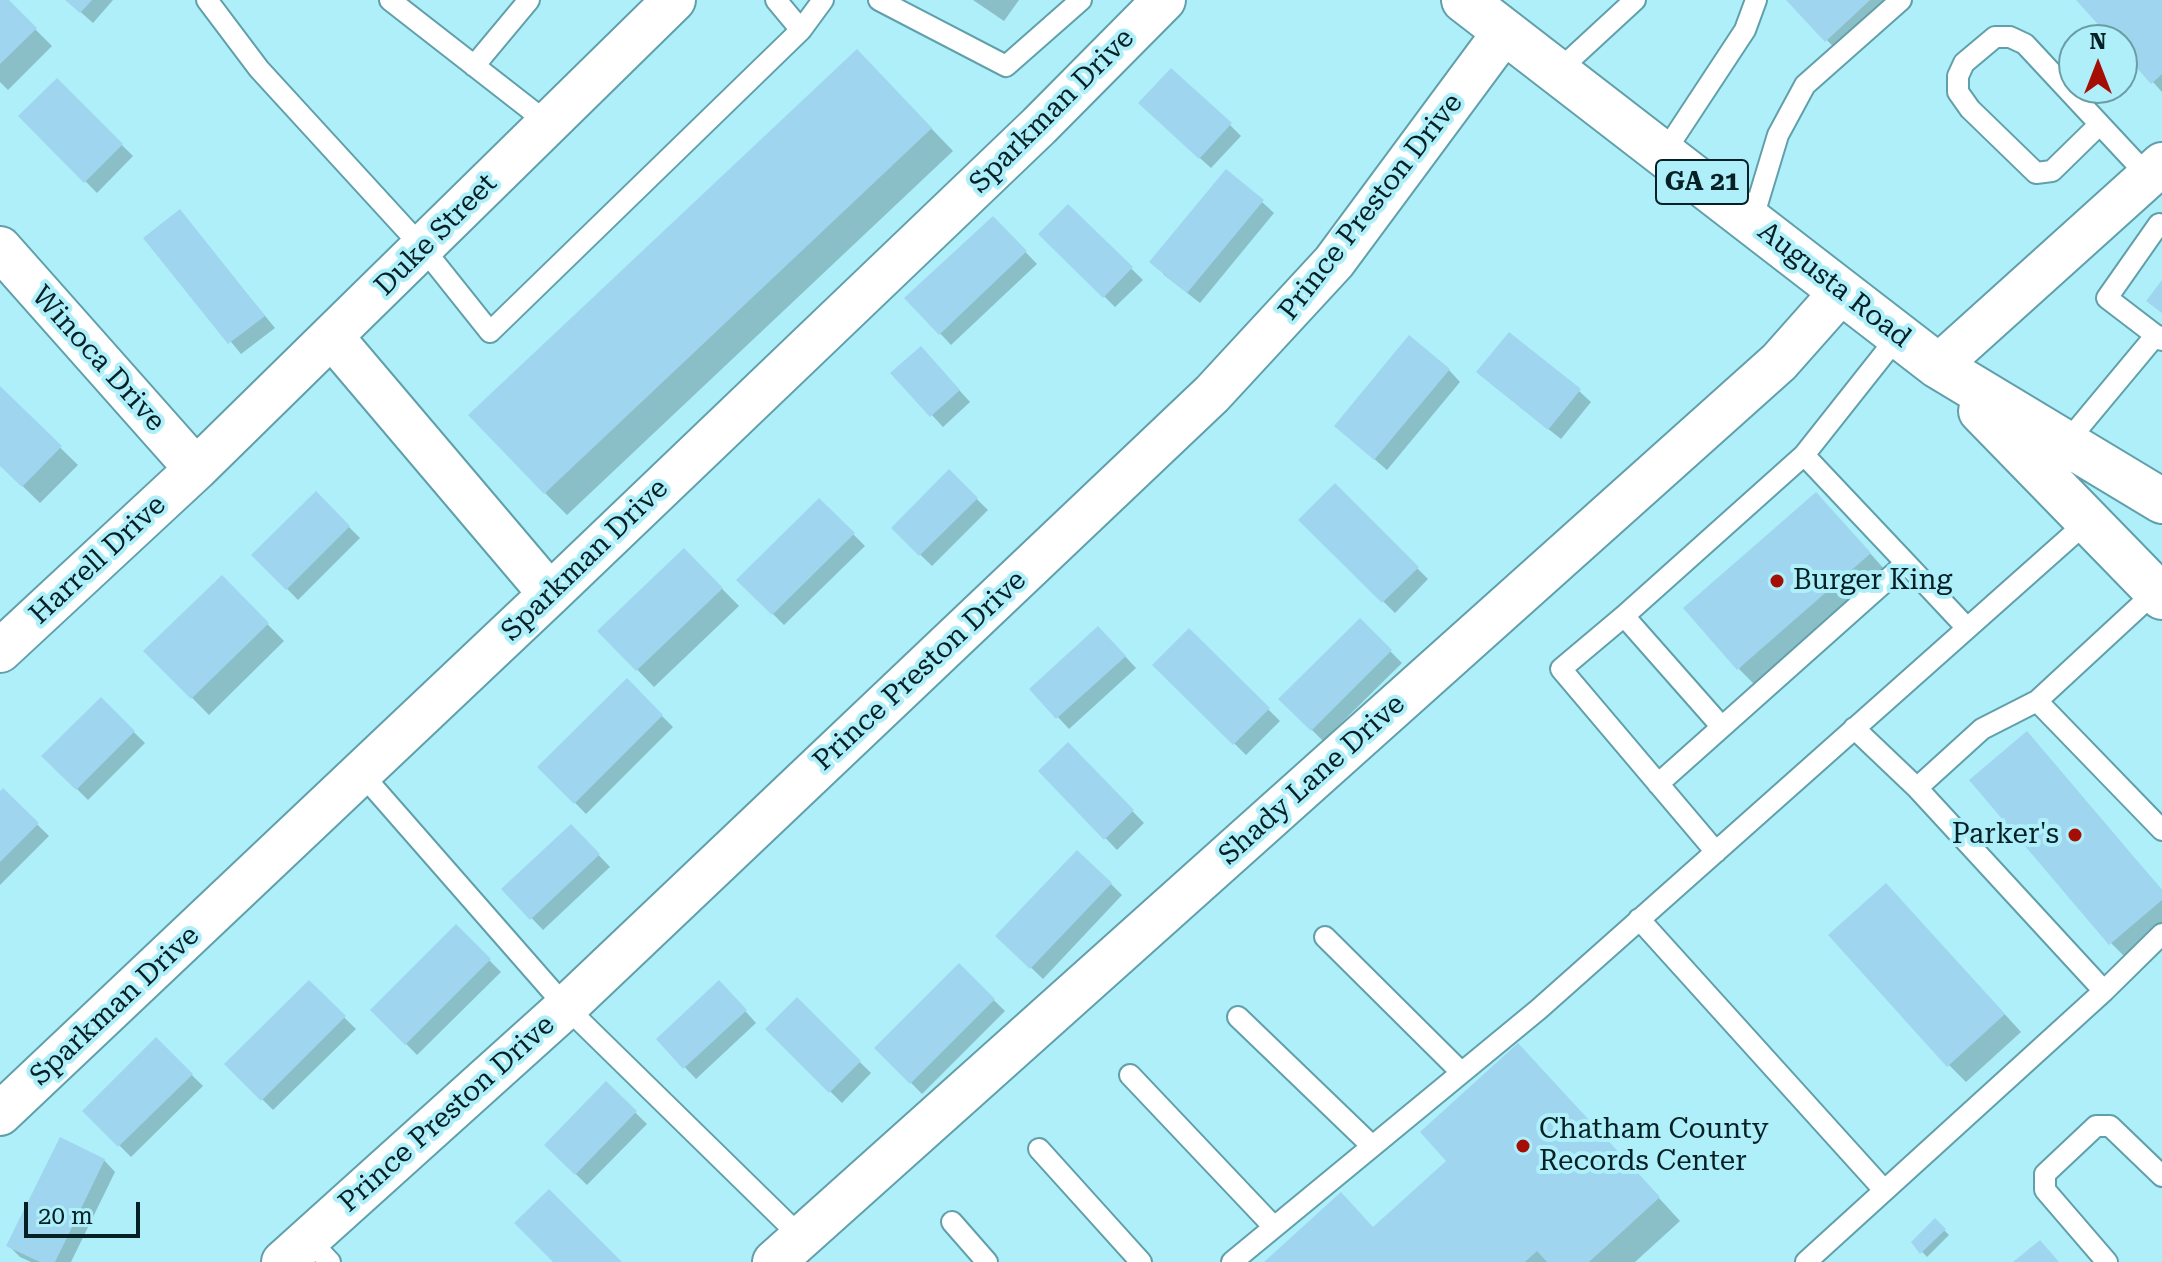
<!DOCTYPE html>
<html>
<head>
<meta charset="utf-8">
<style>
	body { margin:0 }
	#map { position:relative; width:2162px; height:1262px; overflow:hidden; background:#aeeffa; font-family:"Roboto Serif",serif }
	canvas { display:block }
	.north { position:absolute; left:2058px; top:24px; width:80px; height:80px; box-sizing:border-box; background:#aeeffa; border:2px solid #6b9da5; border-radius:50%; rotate:0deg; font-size:22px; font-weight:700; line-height:32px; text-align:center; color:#062125 }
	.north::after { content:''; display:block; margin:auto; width:28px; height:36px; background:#a40e05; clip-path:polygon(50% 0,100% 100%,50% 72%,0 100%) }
	.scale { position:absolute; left:24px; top:1202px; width:116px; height:36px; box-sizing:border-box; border:4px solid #062125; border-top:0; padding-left:10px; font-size:24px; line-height:28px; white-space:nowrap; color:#062125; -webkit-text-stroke:6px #aeeffa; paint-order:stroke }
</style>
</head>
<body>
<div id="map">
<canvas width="2162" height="1262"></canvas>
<div class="north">N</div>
<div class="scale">20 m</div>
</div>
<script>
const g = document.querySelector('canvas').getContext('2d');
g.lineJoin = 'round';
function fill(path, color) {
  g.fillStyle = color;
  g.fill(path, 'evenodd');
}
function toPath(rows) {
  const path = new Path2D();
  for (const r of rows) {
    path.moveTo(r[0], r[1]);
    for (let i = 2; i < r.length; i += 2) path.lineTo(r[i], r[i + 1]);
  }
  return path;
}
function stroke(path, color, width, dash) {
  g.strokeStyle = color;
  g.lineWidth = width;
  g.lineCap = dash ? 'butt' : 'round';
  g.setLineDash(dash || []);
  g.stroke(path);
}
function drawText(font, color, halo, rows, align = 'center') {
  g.font = font + ' "Roboto Serif",serif';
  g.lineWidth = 8;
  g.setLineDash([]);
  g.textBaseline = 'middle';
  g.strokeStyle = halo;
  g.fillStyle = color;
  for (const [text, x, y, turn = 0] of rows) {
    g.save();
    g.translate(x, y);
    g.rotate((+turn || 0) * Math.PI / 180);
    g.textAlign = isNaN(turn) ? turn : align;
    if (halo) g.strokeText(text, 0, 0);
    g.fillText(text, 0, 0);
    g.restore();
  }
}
fill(toPath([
	[0,0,6,0,52,46,8,90,0,82],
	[67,0,113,0,93,23],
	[973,0,1019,0,1004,21],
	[1789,0,1906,0,1843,57],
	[2079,0,2162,0,2162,92,2122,48,2122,40,2115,40],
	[879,74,953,151,567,515,545,493],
	[57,81,133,156,97,193,21,116],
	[1152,115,1230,125,1241,136,1211,168],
	[1262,202,1274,213,1200,303,1163,274],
	[1068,207,1143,280,1115,307,1041,234],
	[180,212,275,328,241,354,146,238],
	[993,218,1037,264,951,345,907,298],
	[932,360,970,402,943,427,893,373],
	[1449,370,1460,382,1387,470,1336,426],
	[1490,383,1579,391,1591,402,1561,439],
	[0,389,78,465,40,503,0,464],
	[949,472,988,510,932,566,893,528],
	[1335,486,1428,579,1395,613,1301,520],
	[316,494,360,538,298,600,254,555],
	[819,500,865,546,784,625,739,580],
	[1833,512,1886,571,1756,686,1739,669],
	[684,550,739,606,654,687,600,631],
	[222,578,284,641,209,715,146,651],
	[1360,621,1402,663,1323,741,1281,699],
	[1189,631,1280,721,1246,755,1155,665],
	[1110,640,1136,668,1069,729,1032,689],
	[627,681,673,727,586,814,540,767],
	[101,700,145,743,88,800,44,756],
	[2027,734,2162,890,2162,932,2128,960,2111,943],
	[1068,745,1144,823,1117,850,1041,771],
	[3,791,49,836,0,885,0,794],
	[571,826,610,867,543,930,504,889],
	[1111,884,1122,895,1043,979,998,936],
	[1903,903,2021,1032,1966,1082,1949,1065],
	[456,927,501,972,417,1055,373,1010],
	[959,966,1005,1011,922,1094,877,1048],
	[309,983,356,1029,273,1110,227,1064],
	[730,994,756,1023,696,1079,658,1039],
	[797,1000,871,1073,842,1103,767,1029],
	[156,1040,203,1086,131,1157,85,1111],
	[1540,1068,1680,1221,1635,1262,1267,1262,1374,1229,1449,1161],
	[606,1084,647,1124,587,1185,546,1145],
	[104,1160,115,1172,71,1262,31,1262,20,1257,9,1246],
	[1935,1221,1949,1235,1927,1257,1913,1242]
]), '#0003');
fill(toPath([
	[0,0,9,0,37,28,0,64],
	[65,0,92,0,80,13],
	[1786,0,1870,0,1825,42],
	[2076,0,2162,0,2162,74,2151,84,2122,51,2122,40,2112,40],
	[857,49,932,128,544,494,468,415],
	[1171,68,1232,123,1199,159,1138,103],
	[57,78,123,144,84,183,18,116],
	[1226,169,1264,200,1187,293,1149,262],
	[1068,204,1133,267,1103,298,1038,234],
	[180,209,265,316,228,344,143,238],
	[993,216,1027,251,939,335,904,298],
	[2162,280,2162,313,2146,301],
	[1509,332,1581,389,1548,430,1476,372],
	[1409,335,1450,369,1374,460,1334,426],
	[921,346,960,390,930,417,890,373],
	[0,386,62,446,22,487,0,466],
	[949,469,978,498,919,556,891,528],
	[1335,483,1419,567,1382,603,1298,520],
	[316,491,350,526,286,590,251,555],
	[1816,492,1871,553,1737,670,1683,608],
	[819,498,855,533,772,615,736,580],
	[684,548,723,588,636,671,597,631],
	[222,575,269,623,191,699,143,651],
	[1360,618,1392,650,1311,731,1278,699],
	[1098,626,1126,656,1056,719,1029,689],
	[1189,628,1270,708,1233,745,1152,665],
	[627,678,663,715,574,804,537,767],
	[101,697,135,731,76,790,41,756],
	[2027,731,2162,890,2162,900,2109,945,1969,780],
	[1068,742,1134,810,1104,840,1038,771],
	[3,788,39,823,0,862,0,791],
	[571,824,600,854,530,920,501,889],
	[1077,850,1112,883,1030,969,995,936],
	[1886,883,2005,1014,1947,1067,1828,935],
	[456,924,491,959,405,1045,370,1010],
	[959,963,995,999,910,1084,874,1048],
	[309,980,346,1016,261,1101,224,1064],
	[719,980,747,1010,683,1069,656,1039],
	[797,997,861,1061,829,1093,765,1029],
	[156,1037,193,1074,118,1147,82,1111],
	[1518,1043,1660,1197,1589,1262,1547,1262,1537,1251,1525,1262,1264,1262,1341,1192,1373,1227,1446,1161,1420,1132],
	[606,1081,637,1111,575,1175,544,1145],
	[60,1137,105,1159,55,1262,40,1262,6,1246],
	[549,1189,622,1262,553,1262,514,1223],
	[1935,1218,1946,1229,1920,1254,1911,1242],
	[2040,1240,2059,1262,2013,1262]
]), '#a0d5f0');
const lane = toPath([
	[207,0,259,69,423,248,490,332,801,30,776,0],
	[390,0,549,124],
	[879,0,1006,66,1081,0],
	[801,30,823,0],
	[474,66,529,0],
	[1558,71,1635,0],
	[2099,125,2052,171,2036,173,1970,109,1958,92,1958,76,1964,63,1995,37,2010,37,2025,44,2148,176],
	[1664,153,1745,30,1756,0],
	[1752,221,1778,135,1805,85,1901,0],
	[2159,224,2107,298,2162,340],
	[2066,443,2156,335],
	[1804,455,1899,335],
	[1906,563,1967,628],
	[2156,591,2037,701,1982,729,1917,788,2104,991,2162,934],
	[1624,616,1561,669,1716,852],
	[2037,701,2162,830],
	[1854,728,1917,788],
	[361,773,566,1007,801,1237],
	[1658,784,1906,563,1804,455,1624,616,1721,726],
	[1639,919,1884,1190],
	[1325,937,1461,1072],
	[1238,1017,1371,1145],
	[1130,1075,1274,1227],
	[1039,1149,1141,1262],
	[952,1222,987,1262],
	[308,1239,330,1262],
	[1232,1262,1539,1009,2088,521],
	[1806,1262,2104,991],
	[2107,1262,2045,1190,2045,1174,2096,1126,2110,1126,2162,1176]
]);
const street = toPath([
	[0,248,196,469],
	[332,337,550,594],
	[1938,366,2162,164],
	[0,651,196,469,674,0],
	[0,1114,550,594,1039,126,1164,0],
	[283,1262,566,1007,1212,394,1334,262,1505,31],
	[774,1262,1779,362,1842,291]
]);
const highway = toPath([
	[1464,0,1938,366,2162,501],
	[1981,411,2162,597]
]);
stroke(lane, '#61a0ab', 24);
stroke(street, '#61a0ab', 46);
stroke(highway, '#61a0ab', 48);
stroke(lane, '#fff', 20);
stroke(street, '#fff', 42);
stroke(highway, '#fff', 44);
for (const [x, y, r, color] of [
	[1777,581,8,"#a40e05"],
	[2075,835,8,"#a40e05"],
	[1523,1146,8,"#a40e05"]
]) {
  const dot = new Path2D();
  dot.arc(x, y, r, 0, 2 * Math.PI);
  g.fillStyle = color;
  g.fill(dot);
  stroke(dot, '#aeeffa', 3);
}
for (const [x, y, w] of [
	[1702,182,92]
]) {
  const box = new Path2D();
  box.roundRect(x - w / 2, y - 22, w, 44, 6);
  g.fillStyle = '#aeeffa';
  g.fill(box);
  stroke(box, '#062125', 2);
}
drawText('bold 26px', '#062125', null, [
	["GA 21",1702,182]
]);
drawText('28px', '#062125', '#aeeffa', [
	["Sparkman Drive",1052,111,-45],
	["Prince Preston Drive",1371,207,-52],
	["Duke Street",436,235,-45],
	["Augusta Road",1834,285,38],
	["Winoca Drive",98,359,48],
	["Harrell Drive",98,560,-43],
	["Sparkman Drive",585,560,-44],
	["Prince Preston Drive",920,671,-43],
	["Shady Lane Drive",1312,780,-42],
	["Sparkman Drive",115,1006,-43],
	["Prince Preston Drive",447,1114,-42]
]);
drawText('28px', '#062125', '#aeeffa', [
	["Burger King",1793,581],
	["Parker's",2059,835,"right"],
	["Chatham County",1539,1130],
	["Records Center",1539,1162]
], 'left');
</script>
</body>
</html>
